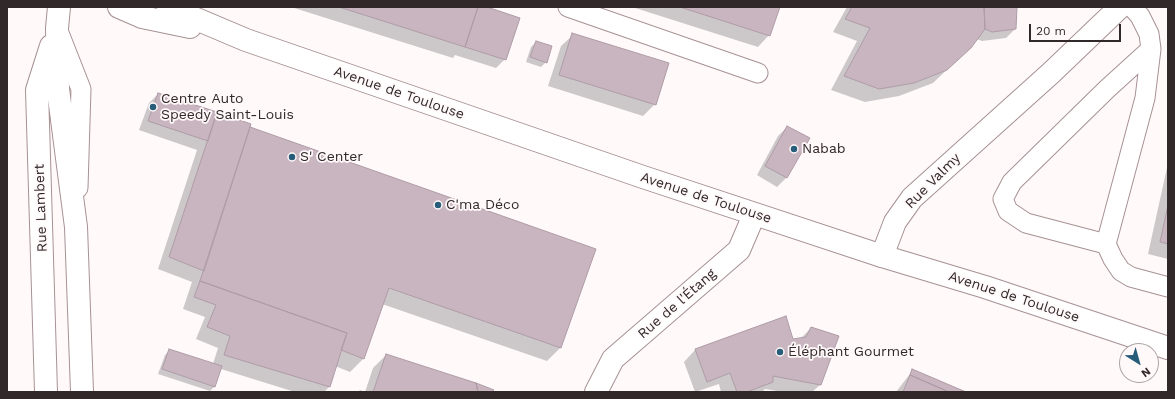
<!DOCTYPE html>
<html>
<head>
<meta charset="utf-8">
<style>
	body { margin:0 }
	#map { position:relative; width:1175px; height:399px; overflow:hidden; background:#fff9fa; font-family:"Work Sans",sans-serif }
	canvas { display:block }
	.frame { position:absolute; inset:0; border:8px solid #312829; pointer-events:none }
	.north { position:absolute; left:1119px; top:343px; width:40px; height:40px; box-sizing:border-box; background:#fff9fa; border:1px solid #ada5a6; border-radius:50%; rotate:143deg; font-size:11px; font-weight:700; line-height:16px; text-align:center; color:#312829 }
	.north::after { content:''; display:block; margin:auto; width:14px; height:18px; background:#285d79; clip-path:polygon(50% 0,100% 100%,50% 72%,0 100%) }
	.scale { position:absolute; left:1029px; top:24px; width:92px; height:18px; box-sizing:border-box; border:2px solid #312829; border-top:0; padding-left:5px; font-size:12px; line-height:14px; white-space:nowrap; color:#312829; -webkit-text-stroke:3px #fff9fa; paint-order:stroke }
</style>
</head>
<body>
<div id="map">
<canvas width="1175" height="399"></canvas>
<div class="frame"></div>
<div class="north">N</div>
<div class="scale">20 m</div>
</div>
<script>
const g = document.querySelector('canvas').getContext('2d');
g.lineJoin = 'round';
function fill(path, color) {
  g.fillStyle = color;
  g.fill(path, 'evenodd');
}
function toPath(rows) {
  const path = new Path2D();
  for (const r of rows) {
    path.moveTo(r[0], r[1]);
    for (let i = 2; i < r.length; i += 2) path.lineTo(r[i], r[i + 1]);
  }
  return path;
}
function stroke(path, color, width, dash) {
  g.strokeStyle = color;
  g.lineWidth = width;
  g.lineCap = dash ? 'butt' : 'round';
  g.setLineDash(dash || []);
  g.stroke(path);
}
function drawText(font, color, halo, rows, align = 'center') {
  g.font = font + ' "Work Sans",sans-serif';
  g.lineWidth = 3.5;
  g.setLineDash([]);
  g.textBaseline = 'middle';
  g.strokeStyle = halo;
  g.fillStyle = color;
  for (const [text, x, y, turn = 0] of rows) {
    g.save();
    g.translate(x, y);
    g.rotate((+turn || 0) * Math.PI / 180);
    g.textAlign = isNaN(turn) ? turn : align;
    if (halo) g.strokeText(text, 0, 0);
    g.fillText(text, 0, 0);
    g.restore();
  }
}
fill(toPath([
	[291,7,484,7,505,59,496,68,455,55,453,58],
	[632,7,779,7,769,35,758,47],
	[847,7,1016,7,1015,29,1006,38,982,41,977,39,971,47,933,83,899,96,865,102,831,90,857,41,833,32],
	[573,35,655,104,643,116,548,86,561,46],
	[536,42,546,62,541,67,526,62,531,47],
	[158,94,248,131,561,347,547,361,382,304,363,359,350,372,335,366,329,387,324,392,295,392,221,369,214,387,210,391,158,374,165,355,170,350,213,364,218,348,196,339,205,317,183,309,192,282,158,269,197,150,139,130,149,103],
	[787,127,808,139,786,178,777,187,757,175,778,136],
	[1168,163,1168,259,1148,254],
	[811,328,820,385,812,392,783,392,765,389,762,392,721,392,719,384,695,392,684,362,695,350,800,339],
	[386,355,491,392,358,392,360,390,365,392,373,368],
	[913,370,964,392,896,392]
]), '#0003');
const building = toPath([
	[339,7,478,7,465,47,339,7],
	[478,7,487,7,520,18,506,60,465,47,478,7],
	[680,7,780,7,770,36,680,7],
	[852,7,984,7,985,29,971,48,947,70,914,83,879,89,844,76,870,28,845,19,852,7],
	[984,7,1017,7,1016,29,992,32,985,29,984,7],
	[572,33,669,63,656,105,559,75,572,33],
	[536,41,552,46,547,63,530,57,536,41],
	[158,93,217,112,208,141,148,121,158,93],
	[217,112,251,124,204,271,169,257,217,112],
	[787,126,810,138,787,178,765,166,787,126],
	[250,127,596,249,561,348,389,288,364,359,341,350,347,333,200,281,250,127],
	[1168,205,1168,244,1160,242,1168,205],
	[200,281,347,333,330,387,224,355,230,336,207,327,216,305,194,297,200,281],
	[786,316,793,339,806,337,811,327,839,336,821,385,773,376,773,382,747,392,737,392,730,373,707,382,695,349,786,316],
	[169,349,222,366,215,387,162,369,169,349],
	[386,354,476,383,478,392,373,392,386,354],
	[912,369,966,392,949,392,910,375,912,369],
	[910,375,949,392,903,392,910,375],
	[476,383,494,390,492,392,478,392,476,383]
]);
fill(building, '#c8b5c0');
stroke(building, '#ae9ba6', 1);
const lane = toPath([
	[568,7,758,73],
	[1132,7,1140,16,1149,34,1151,49,1145,98,1106,244,1026,223,1008,211,1003,199,1012,182,1107,89,1151,49],
	[59,33,81,89,78,188],
	[1106,244,1113,259,1121,271,1131,277,1168,287]
]);
const street = toPath([
	[882,256,895,222,912,198,1051,73,1120,7],
	[596,392,613,359,739,250,754,215]
]);
const secondary = toPath([
	[59,7,57,28,58,89,76,227,82,392],
	[119,7,142,17,190,27],
	[168,7,246,40,643,177,882,256,985,287,1168,348],
	[46,392,37,90,51,46]
]);
stroke(lane, '#a79194', 21);
stroke(street, '#a79194', 24);
stroke(secondary, '#a79194', 24);
stroke(lane, '#fff', 19);
stroke(street, '#fff', 22);
stroke(secondary, '#fff', 22);
for (const [x, y, r, color] of [
	[153,107,4,"#285d79"],
	[794,149,4,"#285d79"],
	[292,157,4,"#285d79"],
	[438,205,4,"#285d79"],
	[780,352,4,"#285d79"]
]) {
  const dot = new Path2D();
  dot.arc(x, y, r, 0, 2 * Math.PI);
  g.fillStyle = color;
  g.fill(dot);
  stroke(dot, '#fff9fa', 1.5);
}
drawText('14px', '#312829', '#fff9fa', [
	["Avenue de Toulouse",399,93,19],
	["Rue Valmy",933,181,-45],
	["Avenue de Toulouse",706,198,18],
	["Rue Lambert",41,208,-92],
	["Avenue de Toulouse",1014,297,18],
	["Rue de l'Étang",677,304,-41]
]);
drawText('14px', '#312829', '#fff9fa', [
	["Centre Auto",161,99],
	["Speedy Saint-Louis",161,115],
	["Nabab",802,149],
	["S' Center",300,157],
	["C'ma Déco",446,205],
	["Éléphant Gourmet",788,352]
], 'left');
</script>
</body>
</html>
